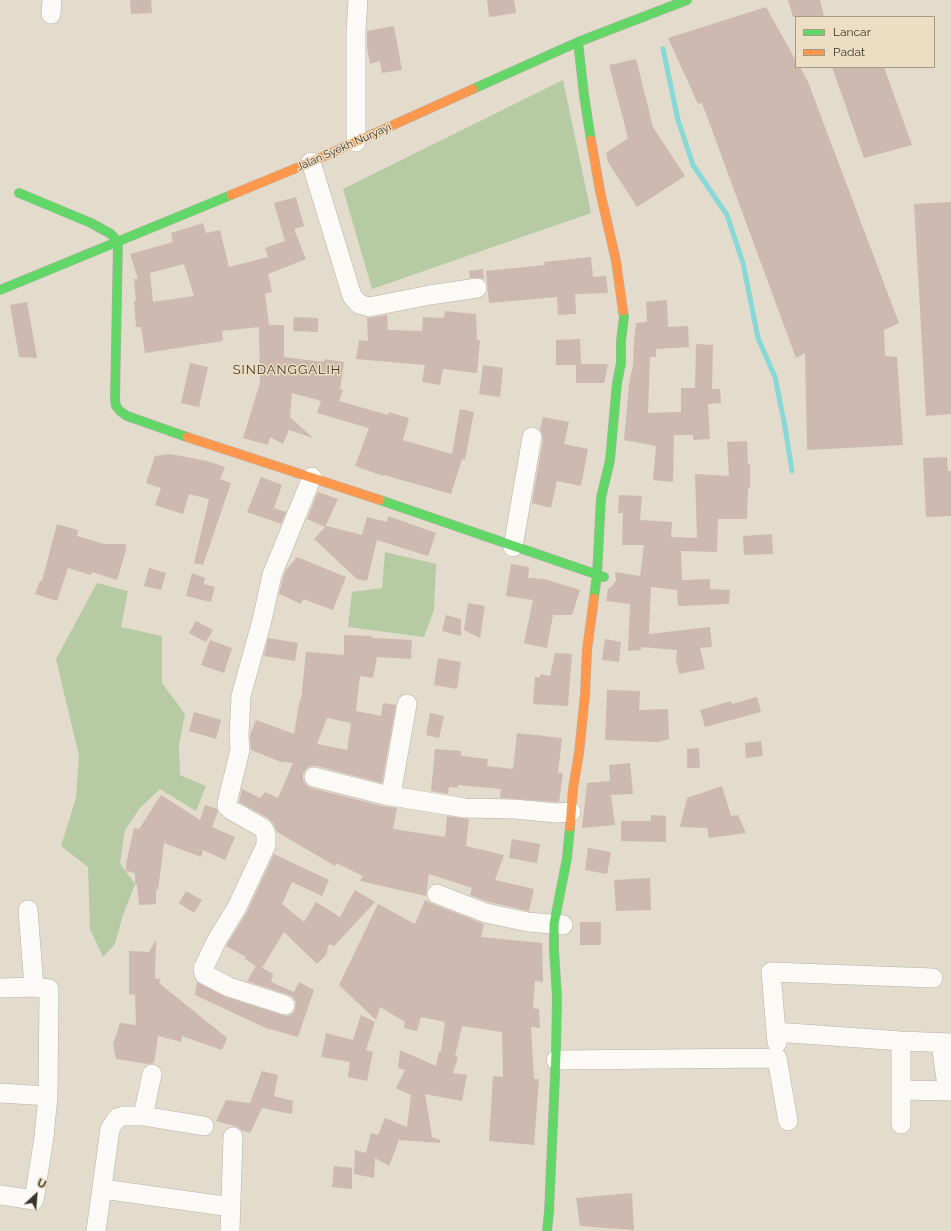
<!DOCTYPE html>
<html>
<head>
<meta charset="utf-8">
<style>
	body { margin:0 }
	#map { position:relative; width:951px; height:1231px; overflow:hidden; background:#e3dbcc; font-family:Raleway,sans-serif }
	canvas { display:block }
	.legend { position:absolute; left:795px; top:16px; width:140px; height:52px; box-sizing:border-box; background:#ecdec3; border:1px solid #a59a86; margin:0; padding:5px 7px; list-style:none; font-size:12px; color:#3a352a }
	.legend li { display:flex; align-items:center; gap:8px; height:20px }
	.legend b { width:20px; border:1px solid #a59a86 }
	.north { position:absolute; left:16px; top:1175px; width:40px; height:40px; -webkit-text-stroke:3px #ecdec3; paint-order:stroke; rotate:26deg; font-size:11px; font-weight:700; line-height:16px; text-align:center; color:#3a352a }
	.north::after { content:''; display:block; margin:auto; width:14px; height:18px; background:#3a352a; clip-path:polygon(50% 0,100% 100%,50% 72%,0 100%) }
</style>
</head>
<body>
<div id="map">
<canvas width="951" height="1231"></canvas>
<ul class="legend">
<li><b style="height:5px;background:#63d668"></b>Lancar</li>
<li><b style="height:5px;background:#ff974d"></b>Padat</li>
</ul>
<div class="north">U</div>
</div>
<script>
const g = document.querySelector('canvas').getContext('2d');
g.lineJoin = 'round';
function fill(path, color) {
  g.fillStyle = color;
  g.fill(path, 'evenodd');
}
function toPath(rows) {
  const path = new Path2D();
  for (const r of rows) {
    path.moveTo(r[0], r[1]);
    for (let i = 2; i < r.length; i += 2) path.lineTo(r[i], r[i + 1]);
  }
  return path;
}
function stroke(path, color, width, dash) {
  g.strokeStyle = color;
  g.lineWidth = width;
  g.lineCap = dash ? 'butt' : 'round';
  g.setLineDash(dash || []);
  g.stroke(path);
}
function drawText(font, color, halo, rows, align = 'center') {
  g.font = font + ' Raleway,sans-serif';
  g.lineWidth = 3;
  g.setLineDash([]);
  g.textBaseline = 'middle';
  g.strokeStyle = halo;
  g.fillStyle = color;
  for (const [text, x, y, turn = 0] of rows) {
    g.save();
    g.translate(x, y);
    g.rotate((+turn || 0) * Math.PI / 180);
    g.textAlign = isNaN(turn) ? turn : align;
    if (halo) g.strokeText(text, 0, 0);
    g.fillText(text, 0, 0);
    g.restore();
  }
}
fill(toPath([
	[563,80,591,213,372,289,343,189],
	[385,552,436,564,434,610,424,637,348,627,352,592,382,588],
	[97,583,128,591,121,627,162,636,162,683,185,714,179,746,180,775,206,786,196,811,160,789,140,808,125,830,120,863,135,884,123,915,115,944,103,957,90,929,88,867,61,846,76,798,79,756,56,659]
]), '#b6cba3');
stroke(toPath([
	[663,49,678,120,693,165,727,215,743,263,758,338,775,377,785,427,792,471]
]), '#87d8d7', 5);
fill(toPath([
	[130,0,151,0,152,13,131,14],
	[487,0,514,0,516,13,489,17],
	[788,0,820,0,824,17,793,17],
	[766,7,796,61,796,67,800,67,808,82,899,323,884,330,885,356,897,357,903,445,807,450,805,353,796,358,702,103,698,104,668,38],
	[394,26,402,70,382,73,380,61,370,64,367,47,367,31],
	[636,59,653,127,685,176,637,207,608,162,606,153,628,138,609,65],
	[832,67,884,67,912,145,864,158],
	[296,197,304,226,294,229,306,259,268,274,272,292,265,294,269,325,284,325,284,357,324,362,324,359,344,362,340,389,343,390,339,401,388,415,389,412,409,418,403,440,452,454,460,409,474,412,465,460,462,459,451,494,384,475,383,476,355,466,369,428,317,413,321,401,292,393,290,417,313,438,289,430,283,444,270,437,268,445,243,438,260,383,259,327,222,331,223,341,145,353,141,327,136,327,134,301,136,301,134,279,138,279,130,254,173,242,171,233,203,223,206,233,220,230,229,267,268,257,265,248,285,241,274,203],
	[184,264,194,296,153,302,150,273],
	[951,202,951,414,926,416,914,204],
	[591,257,593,277,606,276,608,293,575,294,576,314,558,315,557,297,489,303,486,271,545,265,544,262],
	[483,269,484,280,481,278,470,278,469,271],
	[667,300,668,327,688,326,689,347,656,349,656,357,650,357,648,413,681,412,681,388,695,388,696,344,713,345,712,389,720,389,721,403,708,404,710,439,693,440,693,435,674,435,673,482,653,480,656,446,624,440,629,385,633,365,634,342,636,323,647,322,646,302],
	[27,302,37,358,19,357,10,305],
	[445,311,476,314,477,340,480,340,477,373,443,369,440,385,422,382,425,365,356,359,359,340,368,341,367,318,387,315,388,330,422,331,423,317,444,318],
	[294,317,318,318,318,332,293,331],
	[580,339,581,364,608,364,604,383,576,383,576,365,556,365,556,340],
	[190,363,208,367,199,407,181,403],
	[483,365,503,368,500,397,479,394],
	[543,417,569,422,564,444,588,449,581,486,557,481,551,508,532,503,543,439,542,434,540,430],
	[747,441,748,464,750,464,750,488,748,488,747,519,718,519,717,552,681,551,682,580,710,579,710,589,730,590,729,604,678,606,677,590,651,587,649,634,710,627,712,647,700,648,705,669,679,674,676,660,677,650,641,647,641,650,628,651,630,604,606,601,608,589,612,586,616,581,615,572,640,576,644,545,622,545,623,513,618,513,619,495,642,496,640,520,672,522,671,537,697,538,695,474,729,476,727,442],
	[170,454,207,461,225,467,220,479,231,483,203,565,194,563,209,499,189,494,183,514,155,505,161,488,146,483,155,456],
	[947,457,948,471,951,471,951,516,926,517,923,458],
	[261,477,282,485,274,508,286,512,281,524,247,512],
	[318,492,338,499,325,527,307,519],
	[388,516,436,533,428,556,377,540,367,581,357,579,314,539,326,526,362,535,367,517,387,522],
	[57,524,78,530,77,536,104,544,126,544,125,554,117,580,92,572,91,575,68,568,57,601,35,594,40,581,42,581],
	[772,534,773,554,744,555,743,536],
	[297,557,346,577,333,610,303,599,301,604,279,594,283,578,286,570],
	[511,564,529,567,528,578,544,579,580,590,572,615,553,615,547,648,524,643,533,600,506,596],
	[149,568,166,573,161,590,144,586],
	[192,573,205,578,204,584,215,587,211,602,186,596],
	[468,603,485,606,480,638,464,630],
	[446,615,461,619,461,636,442,631],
	[196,621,213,630,206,642,189,633],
	[344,635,372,636,372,638,412,640,411,659,377,657,373,678,360,676,356,711,381,716,383,703,396,705,382,783,317,766,311,766,306,769,303,774,303,780,306,785,311,788,382,806,397,808,393,829,445,837,447,816,469,819,466,846,504,855,495,880,534,889,529,911,489,902,470,895,472,888,429,874,426,896,360,881,363,876,336,863,335,866,277,832,273,823,268,818,239,802,242,789,260,798,265,792,278,798,293,763,281,762,251,750,250,735,256,720,294,734,300,699,301,700,306,652,344,655],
	[327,718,351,723,347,750,317,744],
	[268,638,298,643,295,661,264,656],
	[605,639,621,642,619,662,602,660],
	[210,640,232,648,224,673,201,665],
	[555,653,572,654,568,706,533,704,535,677,540,677,540,674,550,676],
	[438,658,461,662,457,689,434,685],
	[607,690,640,691,639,710,668,709,669,739,659,742,605,740],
	[757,697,761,712,705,727,700,710,731,701,732,704],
	[194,712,221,720,216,739,189,731],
	[430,713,444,716,439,738,426,735],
	[517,733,562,738,558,773,563,773,559,802,500,798,501,789,458,785,458,788,449,787,448,794,431,791,435,749,461,751,461,756,488,759,487,766,513,769],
	[761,741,763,756,746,758,745,743],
	[699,748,700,768,687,768,687,749],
	[630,763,633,794,611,795,615,825,582,828,587,783,610,781,609,765],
	[722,786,731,816,738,815,746,833,709,838,707,828,680,827,687,798],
	[161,795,200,820,205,805,217,809,218,811,212,827,235,837,225,860,203,850,201,857,164,843,158,890,156,889,156,904,139,905,137,884,135,884,135,873,126,871,126,864,134,828,139,829],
	[651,815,666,816,666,842,621,841,621,821,651,821],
	[512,839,540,844,537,863,509,858],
	[588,848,611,852,607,874,585,870],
	[274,854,329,880,322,896,292,882,282,904,304,922,316,902,340,917,355,890,375,902,334,946,329,944,326,955,317,964,284,932,262,968,273,974,271,982,294,992,299,982,314,990,298,1037,270,1029,270,1030,195,995,197,982,226,997,282,1015,288,1016,293,1013,295,1009,296,1002,293,997,289,995,247,981,256,966,245,959,246,957,226,946,247,912],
	[650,878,651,910,616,911,614,880],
	[186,891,202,900,194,913,179,903],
	[425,900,433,904,484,924,481,937,542,943,543,982,535,981,533,1008,539,1009,540,1028,531,1027,534,1079,539,1079,534,1145,489,1141,493,1076,503,1077,502,1032,462,1026,455,1056,458,1057,453,1073,467,1075,462,1101,425,1094,432,1137,440,1140,440,1143,399,1140,389,1166,375,1158,374,1178,354,1174,355,1150,366,1153,371,1133,378,1135,385,1118,407,1127,411,1095,396,1088,405,1070,398,1068,400,1050,436,1066,439,1052,441,1052,445,1022,421,1017,417,1031,404,1028,405,1022,380,1007,376,1020,339,985,378,904,415,924],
	[580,922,601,922,601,945,580,945],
	[156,940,155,978,161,980,159,983,227,1038,222,1050,182,1036,181,1042,158,1036,154,1063,148,1064,116,1059,113,1044,120,1023,136,1025,135,995,129,994,129,951,149,952],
	[361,1015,375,1022,366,1050,373,1052,367,1081,348,1077,350,1062,321,1057,326,1033,353,1040],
	[262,1071,278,1075,274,1096,293,1101,292,1114,262,1108,250,1133,241,1130,238,1127,216,1121,226,1100,250,1103],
	[334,1166,352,1168,352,1189,332,1187],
	[632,1193,634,1230,580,1226,576,1198]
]), '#cdb9af');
const street = toPath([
	[51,14,52,0],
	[356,142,356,31,358,0],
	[311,162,352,296,359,304,369,307,430,295,477,288],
	[513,547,532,437],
	[314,777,385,795,465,808,514,809,557,813,571,812],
	[391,795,407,704],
	[437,894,486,913,528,922,563,925],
	[28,910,34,987],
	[0,988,34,987,49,989,48,1096,44,1137,34,1200,0,1195],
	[285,1005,229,987,204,974,203,969,217,940,237,907,266,845,266,834,263,828,231,810,227,806,227,803,240,750,239,736,241,696,262,620,272,575,312,477],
	[776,1032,771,972,933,978],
	[777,1043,776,1032,901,1041,951,1043],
	[941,1043,946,1079,951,1086],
	[556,1060,777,1058,788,1121],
	[901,1090,951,1091],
	[0,1093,48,1096],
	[143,1116,152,1074],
	[901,1124,901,1041],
	[103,1189,231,1207],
	[96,1231,110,1129,117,1118,123,1116,143,1116,204,1126],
	[230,1231,233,1137]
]);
const fast = toPath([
	[578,42,584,95,591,140],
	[473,89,578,42,687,0],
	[19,193,91,223,111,234,118,242,115,399,116,406,120,411,127,416,187,437],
	[0,290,231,195],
	[380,500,604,577],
	[594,598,597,575,601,498,610,460,617,383,621,363,621,341,624,317,623,311],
	[547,1231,549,1212,556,1053,557,997,554,950,554,924,567,858,570,827]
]);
const slow = toPath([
	[591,140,600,191,616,261,623,311],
	[231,195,311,162,473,89],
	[187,437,380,500],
	[570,827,573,789,579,753,585,695,587,650,594,598]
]);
stroke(street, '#b7b1a6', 20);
stroke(fast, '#b7b1a6', 10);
stroke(slow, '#b7b1a6', 10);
stroke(street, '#fbfaf7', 19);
stroke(fast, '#63d668', 9);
stroke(slow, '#ff974d', 9);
drawText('11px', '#3a352a', '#ecdec3', [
	["Jalan Syekh Nuryayi",344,147,-24]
]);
g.letterSpacing = '1px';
drawText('13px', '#463a24', '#ecdec3', [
	["SINDANGGALIH",287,370]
]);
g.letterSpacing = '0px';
</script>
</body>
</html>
